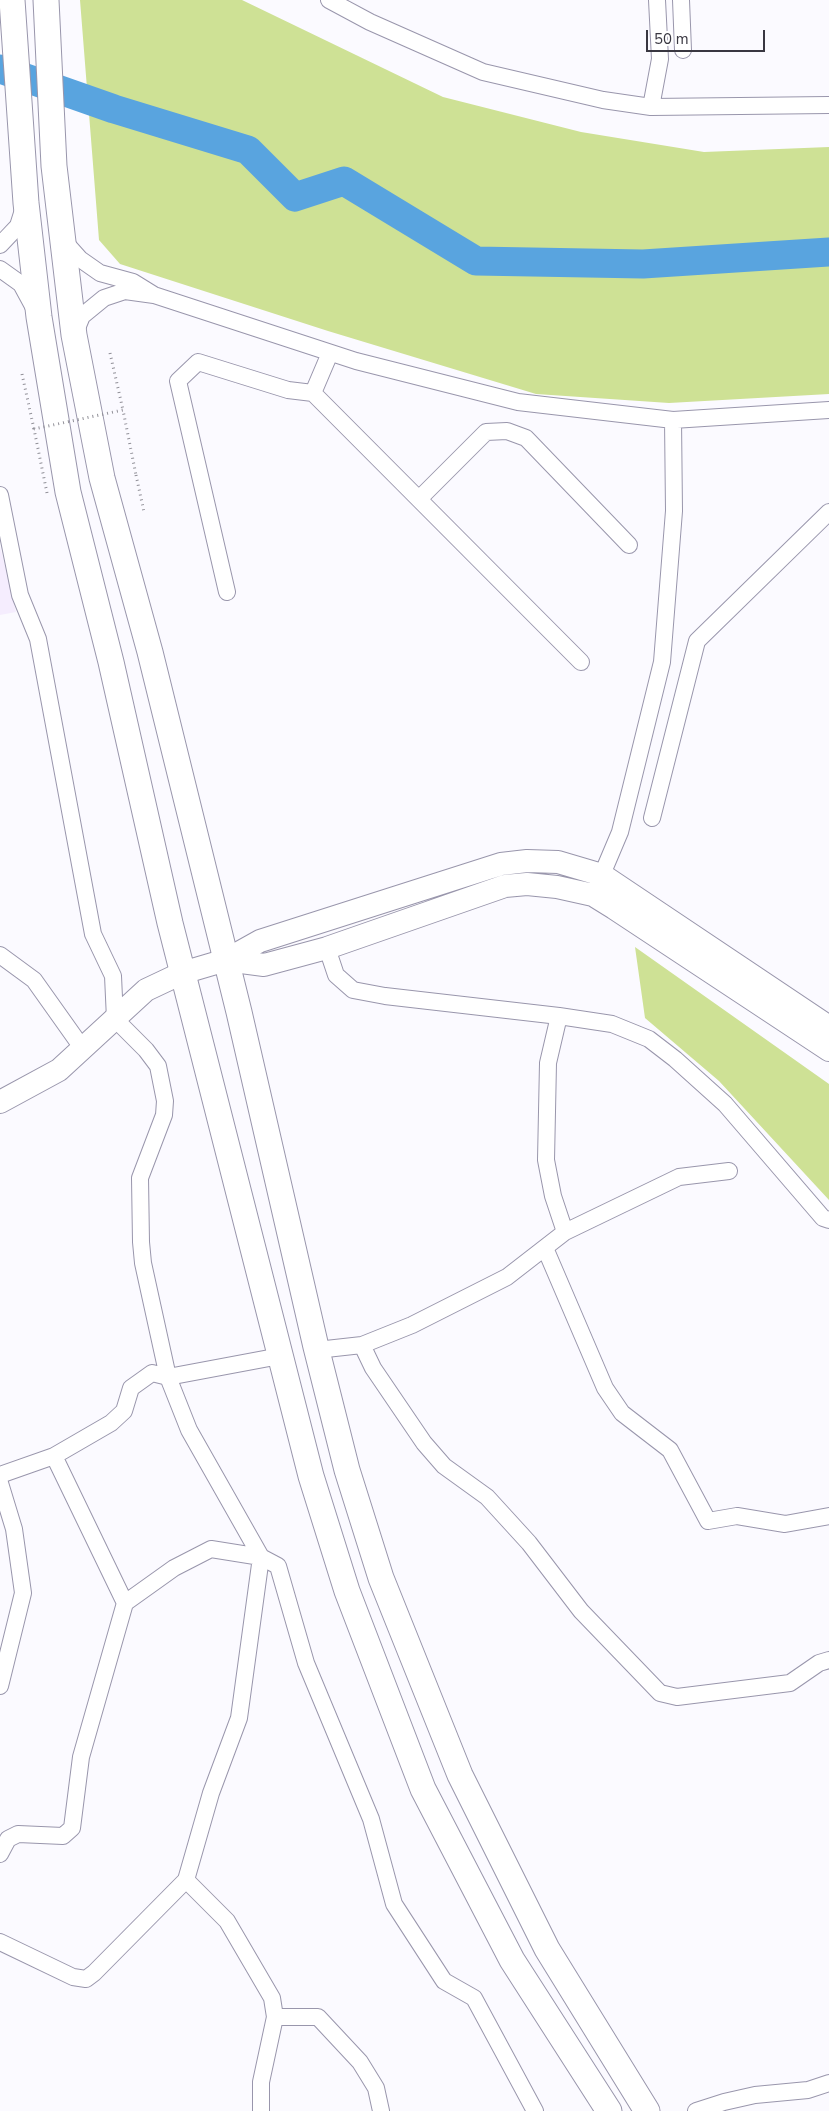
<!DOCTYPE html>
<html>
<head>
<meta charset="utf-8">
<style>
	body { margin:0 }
	#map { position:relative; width:829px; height:2111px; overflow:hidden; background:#fbfaff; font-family:"Nunito Sans",sans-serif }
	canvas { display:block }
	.scale { position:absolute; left:646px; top:30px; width:119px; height:22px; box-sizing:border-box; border:2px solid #393741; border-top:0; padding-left:6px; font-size:15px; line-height:18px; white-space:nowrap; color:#393741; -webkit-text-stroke:4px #fff; paint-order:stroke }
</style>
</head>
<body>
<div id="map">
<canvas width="829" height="2111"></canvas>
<div class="scale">50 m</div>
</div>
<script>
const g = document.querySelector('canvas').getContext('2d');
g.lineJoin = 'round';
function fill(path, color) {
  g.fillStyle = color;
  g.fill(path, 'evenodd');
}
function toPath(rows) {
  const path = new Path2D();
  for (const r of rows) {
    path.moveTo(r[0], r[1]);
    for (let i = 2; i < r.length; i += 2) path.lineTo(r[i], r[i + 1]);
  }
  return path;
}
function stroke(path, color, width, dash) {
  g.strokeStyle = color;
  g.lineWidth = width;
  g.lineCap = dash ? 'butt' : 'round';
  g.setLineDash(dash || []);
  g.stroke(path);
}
fill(toPath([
	[0,546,16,612,0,615]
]), '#f5edfe');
fill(toPath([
	[80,0,242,0,443,97,581,132,704,152,829,147,829,394,669,403,536,394,328,331,120,264,99,240],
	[635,947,829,1084,829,1200,719,1081,645,1018]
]), '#cee195');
stroke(toPath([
	[0,69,114,109,248,150,295,197,344,181,476,261,643,264,829,252]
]), '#59a4df', 29);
const street = toPath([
	[329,0,370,22,483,72,603,100,651,107,829,105],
	[681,0,683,50],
	[651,107,660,59,657,0],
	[63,240,80,259,100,273,133,282,154,295,125,291,104,298,82,316,75,333],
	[0,245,18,226,24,207],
	[0,269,21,284,34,308],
	[154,295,356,361,518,402,673,420,829,410],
	[313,393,330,353],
	[0,495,20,595,38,639,93,934,113,976,115,1019,146,1050,158,1066,165,1101,164,1115,140,1178,141,1242,143,1263,168,1377,189,1430,261,1557,239,1718,211,1793,186,1880,94,1973,86,1979,73,1977,0,1942],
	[419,499,486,432,507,431,526,438,629,545],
	[227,592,178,381,198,362,288,390,313,393,581,662],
	[652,818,697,641,829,512],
	[598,884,620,832,662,662,674,511,673,420],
	[327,948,336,975,353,990,385,996,559,1016,612,1024,649,1039,675,1059,725,1104,823,1218,829,1220],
	[0,955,34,980,83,1049],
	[559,1016,548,1063,546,1160,553,1196,565,1232],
	[545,1248,605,1388,622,1413,670,1450,708,1521,737,1516,785,1524,829,1516],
	[362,1345,373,1368,424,1443,444,1466,487,1497,529,1543,581,1611,660,1693,677,1697,790,1683,819,1663,829,1660],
	[317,1350,362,1345,412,1325,507,1277,565,1232,679,1177,729,1171],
	[54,1456,125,1603],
	[0,1475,54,1456,111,1423,124,1411,131,1388,152,1373,168,1377,280,1356],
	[0,1483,14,1529,23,1593,0,1686],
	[0,1854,8,1839,18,1834,63,1836,72,1828,81,1757,125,1603,174,1568,211,1549,261,1557,278,1566,306,1663,371,1819,394,1904,444,1981,474,1998,535,2111],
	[186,1880,227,1921,272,1998,275,2017,261,2082,261,2111],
	[275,2017,318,2017,360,2062,376,2088,381,2111],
	[696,2111,724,2102,755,2095,808,2090,829,2083]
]);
const secondary = toPath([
	[226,960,264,965,327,948,505,886,527,884,557,887,593,895,614,908,829,1050],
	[0,1102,59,1070,146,990,182,973,226,960,260,941,501,864,527,861,558,862,602,875,829,1027]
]);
const primary = toPath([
	[12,0,26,203,39,317,68,492,111,662,170,923,311,1476,347,1591,423,1789,512,1960,609,2111],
	[46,0,54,166,74,335,102,478,150,652,239,1012,316,1347,347,1470,381,1578,460,1775,547,1949,647,2111]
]);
stroke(street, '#9996ac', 18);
stroke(secondary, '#9996ac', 24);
stroke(primary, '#9996ac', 27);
stroke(toPath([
	[110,353,123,410],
	[22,374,34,429],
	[136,475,144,512]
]), '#919098', 3, [1, 4]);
stroke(street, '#fff', 16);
stroke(secondary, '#fff', 22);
stroke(primary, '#fff', 25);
stroke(toPath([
	[47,493,34,429,123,410,136,475]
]), '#919098', 3, [1, 4]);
</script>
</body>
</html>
